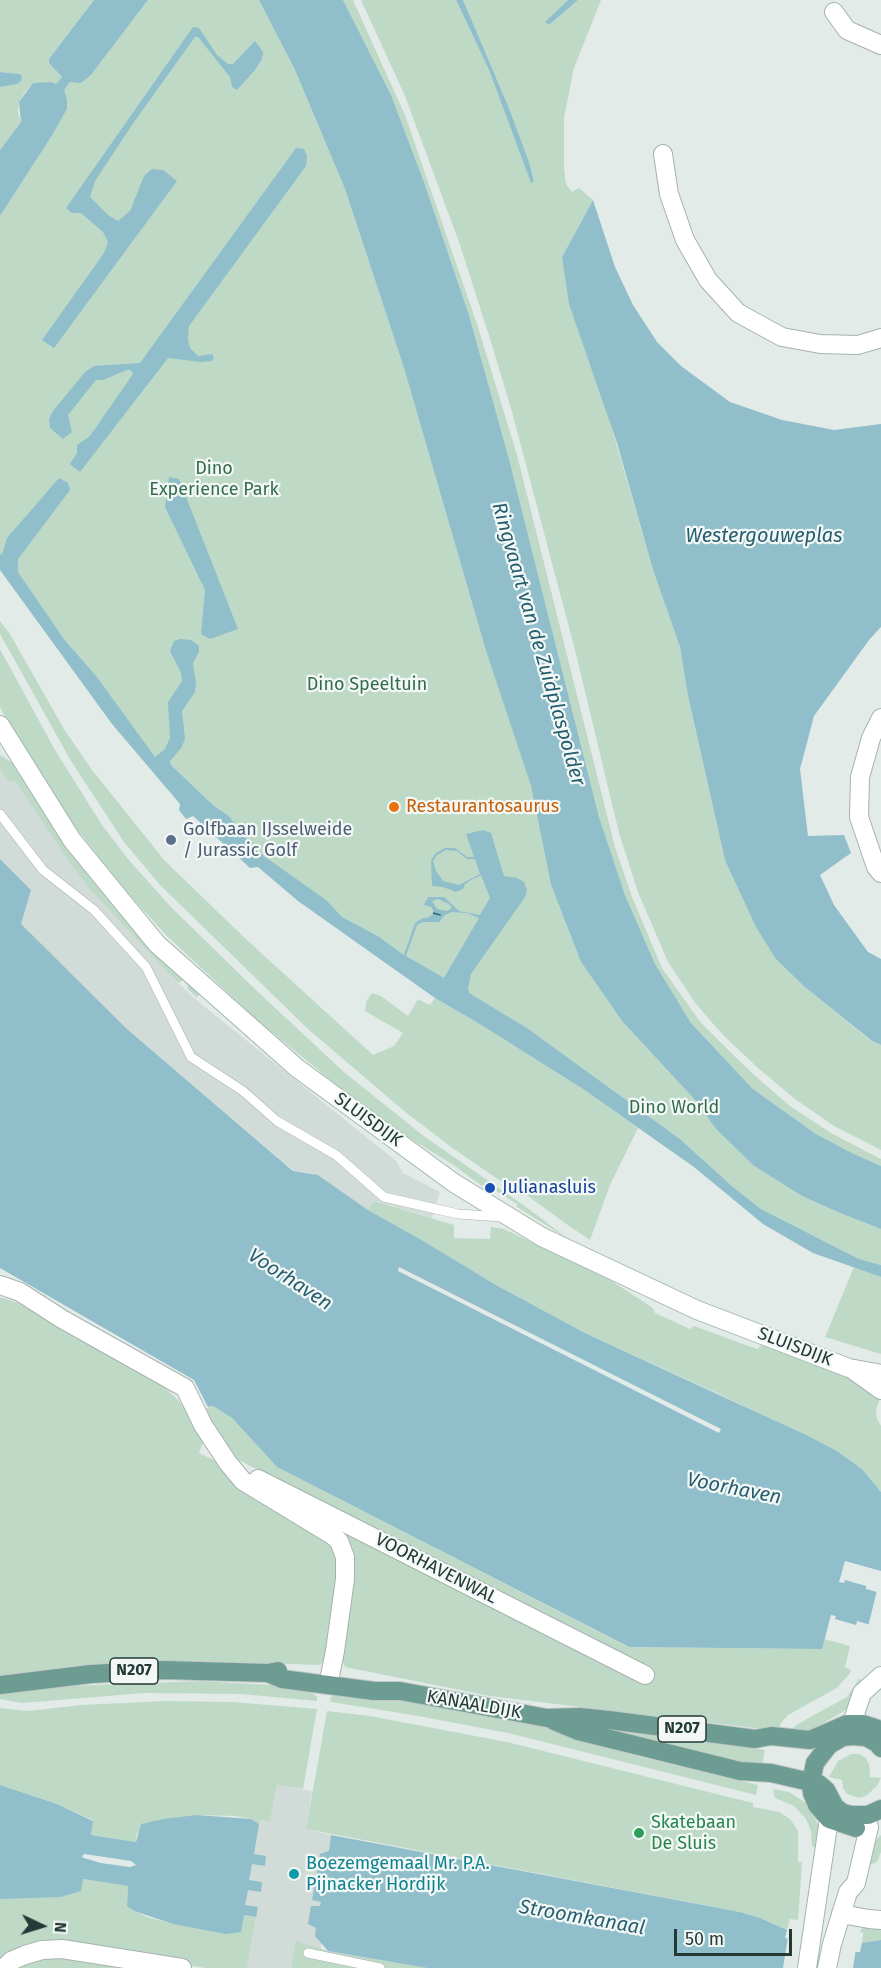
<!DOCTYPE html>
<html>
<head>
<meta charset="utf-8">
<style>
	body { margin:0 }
	#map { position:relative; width:881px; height:1968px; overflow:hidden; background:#e3ebe8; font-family:"Fira Sans",sans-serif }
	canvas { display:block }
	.north { position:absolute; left:12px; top:1896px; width:60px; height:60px; -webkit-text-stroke:4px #f3f8f6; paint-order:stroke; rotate:94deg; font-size:16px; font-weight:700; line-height:24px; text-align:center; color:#243a36 }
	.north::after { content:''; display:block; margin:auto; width:21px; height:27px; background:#243a36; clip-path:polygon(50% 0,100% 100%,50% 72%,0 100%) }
	.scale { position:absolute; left:674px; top:1929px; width:118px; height:27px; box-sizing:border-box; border:3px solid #243a36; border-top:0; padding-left:8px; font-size:18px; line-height:21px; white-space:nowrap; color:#243a36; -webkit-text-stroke:4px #f3f8f6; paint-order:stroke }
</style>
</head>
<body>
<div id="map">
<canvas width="881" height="1968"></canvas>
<div class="north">N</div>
<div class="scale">50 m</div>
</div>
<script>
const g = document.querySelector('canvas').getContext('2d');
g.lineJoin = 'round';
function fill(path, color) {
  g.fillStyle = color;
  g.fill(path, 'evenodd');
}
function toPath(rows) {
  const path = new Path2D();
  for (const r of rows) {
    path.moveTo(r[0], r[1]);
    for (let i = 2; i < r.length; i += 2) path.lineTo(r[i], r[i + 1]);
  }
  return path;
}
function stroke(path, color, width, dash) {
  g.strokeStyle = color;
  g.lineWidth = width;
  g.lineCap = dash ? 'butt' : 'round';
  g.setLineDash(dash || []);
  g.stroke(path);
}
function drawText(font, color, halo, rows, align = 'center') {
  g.font = font + ' "Fira Sans",sans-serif';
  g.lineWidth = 4.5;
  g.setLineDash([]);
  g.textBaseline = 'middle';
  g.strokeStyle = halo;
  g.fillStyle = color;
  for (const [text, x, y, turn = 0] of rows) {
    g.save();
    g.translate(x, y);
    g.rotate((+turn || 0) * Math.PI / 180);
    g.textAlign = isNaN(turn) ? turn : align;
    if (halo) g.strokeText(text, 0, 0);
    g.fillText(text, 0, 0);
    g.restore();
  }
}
fill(toPath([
	[0,764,6,767,69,862,91,889,168,973,195,999,396,1161,403,1173,440,1192,432,1218,375,1201,368,1210,318,1175,294,1171,127,1029,20,924,31,890,0,859],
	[277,1785,312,1791,306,1829,331,1835,339,1840,319,1959,291,1968,247,1968,256,1917,241,1907,255,1824,260,1820,270,1822]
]), '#d1dbd7');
fill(toPath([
	[0,0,94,0,49,59,49,63,62,77,56,84,33,83,25,92,19,102,18,112,21,122,0,150,0,87,17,84,20,74,0,72],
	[148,0,259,0,295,70,345,189,404,368,486,651,531,786,551,885,581,962,622,1021,695,1100,716,1129,754,1166,802,1196,840,1213,881,1229,881,1265,859,1259,761,1209,733,1187,680,1139,527,1028,404,955,378,936,342,917,254,849,229,816,213,805,171,765,155,758,97,677,64,639,18,572,0,553,0,216,53,134,67,109,67,99,63,90,70,82,91,75],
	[343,0,353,0,405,115,478,327,517,455,615,847,632,897,662,968,701,1023,753,1074,790,1106,831,1133,881,1159,881,1166,852,1153,816,1134,753,1089,691,1023,655,964,625,895,599,817,509,459,469,315,424,182,391,95],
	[361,0,456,0,489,70,531,182,534,182,530,165,463,0,568,0,546,22,549,25,578,0,601,0,574,68,564,118,564,168,566,184,572,192,579,188,593,200,562,257,653,570,680,647,688,696,725,860,806,988,871,1041,881,1045,881,1150,834,1126,795,1099,758,1068,722,1034,696,1004,668,962,638,892,619,833,575,650,512,412,491,342,460,245,405,96],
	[0,621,10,634,64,729,92,770,165,861,248,941,373,1055,394,1046,403,1033,365,1011,366,1002,372,993,381,996,408,1016,418,999,430,1005,435,998,478,1023,583,1089,638,1128,610,1185,590,1240,569,1226,517,1188,514,1189,502,1182,451,1147,404,1111,308,1029,160,885,124,842,71,761,0,634],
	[0,649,55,750,102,825,128,859,171,907,257,991,344,1072,425,1137,529,1209,568,1239,517,1207,517,1204,485,1184,482,1186,452,1164,398,1131,350,1096,257,1020,166,935,123,888,73,824,5,717,0,707],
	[0,755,13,763,200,993,197,998,187,988,188,986,183,980,179,983,168,973,91,890,69,862,15,781,9,781,0,769],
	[374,1201,454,1225,454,1238,490,1239,491,1227,504,1229,610,1280,653,1308,655,1313,690,1329,694,1326,757,1349,762,1345,821,1366,852,1379,881,1396,876,1409,877,1419,881,1426,881,1492,862,1469,837,1451,717,1393,585,1333,496,1285,420,1239,368,1210],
	[854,1267,881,1277,881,1354,825,1337],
	[0,1297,18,1303,162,1385,180,1402,208,1444,203,1442,199,1453,218,1462,333,1545,340,1565,327,1660,319,1665,198,1661,143,1663,75,1666,0,1676],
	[213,1406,232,1418,277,1467,628,1647,821,1649,824,1639,850,1646,845,1667,851,1670,850,1673,837,1688,788,1715,781,1723,779,1731,490,1696,345,1667,340,1655,348,1544,249,1479,651,1672,227,1454,205,1409],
	[859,1679,862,1680,856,1699,846,1710,811,1730,803,1732,792,1730,796,1725,847,1697],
	[200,1681,306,1687,317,1697,317,1701,241,1694,144,1693,22,1703,0,1699,0,1694,69,1686],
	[338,1692,448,1708,543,1727,640,1757,758,1785,756,1795,508,1733,418,1716,331,1702,330,1698],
	[166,1701,233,1702,317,1709,303,1789,277,1785,270,1822,260,1820,259,1824,251,1819,235,1816,197,1815,137,1833,136,1842,91,1835,93,1820,57,1804,0,1785,0,1708,28,1711,81,1705],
	[327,1711,370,1716,507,1742,753,1803,753,1807,779,1812,790,1819,798,1831,798,1862,802,1862,798,1920,790,1919,787,1930,760,1918,740,1912,306,1829],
	[604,1727,765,1750,762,1766,604,1730],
	[851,1754,859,1754,866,1758,869,1764,870,1777,881,1778,877,1786,866,1796,859,1798,847,1794,843,1788,842,1780,829,1777,838,1761],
	[773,1789,789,1792,806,1803,819,1826,819,1850,812,1846,811,1831,806,1819,794,1806,775,1798],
	[881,1835,881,1852,877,1862,869,1865,873,1843],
	[83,1879,128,1886,127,1906,134,1911,147,1917,173,1924,244,1915,256,1917,247,1968,205,1968,65,1944,0,1963,0,1899,15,1898],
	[864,1924,881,1926,881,1940,862,1943,863,1933,860,1932],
	[296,1941,328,1951,427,1968,291,1968],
	[52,1955,148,1968,21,1968,37,1958]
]), '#bedac7');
fill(toPath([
	[94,0,148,0,91,75,81,83,70,82,64,90,67,99,67,109,53,134,0,216,0,150,21,122,19,102,33,83,51,82,56,84,62,77,49,63,49,59],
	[259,0,343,0,391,95,424,182,469,315,509,459,599,817,625,895,655,964,691,1023,753,1089,816,1134,852,1153,881,1166,881,1229,840,1213,802,1196,754,1166,716,1129,695,1100,622,1021,581,962,551,885,531,786,486,651,404,368,345,189,295,70],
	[456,0,463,0,510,111,530,165,534,182,531,183,489,70],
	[568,0,578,0,549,25,545,22],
	[193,27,199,28,217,55,228,64,233,64,255,41,263,52,262,59,255,70,237,90,232,87,230,77,198,37,195,37,134,122,95,181,90,197,108,215,118,221,130,211,144,176,152,169,163,170,177,181,54,348,42,340,104,253,108,242,103,232,81,213,72,213,66,208],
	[0,72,20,74,22,77,21,81,17,84,0,87],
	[296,148,304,149,307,156,306,166,189,326,188,340,190,348,198,356,212,354,214,358,212,361,201,362,168,358,80,472,76,469,70,464,77,453,77,445,90,436,133,374,131,370,127,370,103,380,96,380,68,415,72,432,63,439,50,428,49,419,53,411,85,372,94,366,140,363],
	[593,200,615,267,633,305,657,342,681,366,730,402,782,420,834,430,881,424,881,627,869,640,814,716,800,769,808,836,844,835,851,853,820,875,834,905,868,952,881,959,881,1045,872,1041,806,988,776,959,756,927,725,860,688,696,680,647,653,570,617,443,569,304,562,257],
	[169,477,179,479,238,629,210,639,201,634,205,590,165,507],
	[59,478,68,483,70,490,18,559,18,572,64,639,97,677,155,757,165,749,170,738,168,702,182,681,181,673,170,651,174,641,180,639,191,640,199,646,199,652,193,663,196,684,195,692,182,711,185,738,182,747,170,761,171,765,213,805,229,816,254,849,326,900,342,917,378,936,404,955,415,923,423,918,428,918,433,914,433,910,431,907,424,905,428,897,444,897,459,911,480,915,490,898,481,875,471,880,465,884,463,889,456,892,443,887,432,886,431,860,436,853,445,848,455,848,467,857,474,857,466,834,483,830,491,833,504,876,517,878,524,882,527,890,525,897,471,974,468,989,469,993,527,1028,680,1139,733,1187,761,1209,859,1259,881,1265,881,1277,813,1253,763,1224,694,1167,583,1089,478,1023,435,998,298,901,258,867,250,868,193,816,186,819,179,810,180,804,112,724,0,570,0,553,2,555,7,538],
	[446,850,457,851,467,859,475,859,480,874,459,885,443,881,436,871,433,861,437,855],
	[438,899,449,904,452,908,447,911,437,909,432,901],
	[452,912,467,913,479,918,444,978,406,956,417,925,423,922,439,922,445,915],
	[0,859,31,890,21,924,127,1029,293,1171,318,1175,368,1210,420,1239,496,1285,585,1333,806,1435,837,1451,862,1469,881,1492,881,1571,845,1561,839,1582,844,1583,845,1580,866,1586,866,1589,881,1593,881,1628,857,1621,856,1625,835,1619,836,1616,831,1615,822,1649,629,1647,277,1467,232,1418,213,1406,208,1407,194,1380,0,1268],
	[0,1785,57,1804,93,1821,91,1835,136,1842,141,1824,163,1819,197,1815,251,1819,259,1824,254,1854,266,1856,265,1866,252,1864,249,1880,262,1882,261,1892,248,1890,245,1905,258,1907,256,1917,244,1915,241,1932,226,1934,173,1924,134,1911,127,1906,128,1886,83,1879,81,1891,61,1897,0,1899],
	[84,1854,118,1859,131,1861,136,1865,130,1867,101,1863,84,1858,82,1857],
	[331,1835,740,1912,760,1918,787,1930,785,1938,855,1952,860,1952,862,1943,881,1940,881,1968,427,1968,328,1951,315,1936,316,1928,308,1924,311,1906,320,1906,321,1902,312,1900,316,1880,324,1880,325,1876,317,1874,320,1854,329,1851]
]), '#90beca');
fill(toPath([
	[399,1267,721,1429,719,1433,398,1271],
	[877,1590,881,1591,881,1631,868,1627],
	[788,1936,856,1949,853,1968,783,1968]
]), '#e3ebe8');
stroke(toPath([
	[433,913,444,916]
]), '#255f70', 1.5, [8, 6]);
const lane = toPath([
	[0,814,43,870,94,910,146,967,191,1057,243,1091,277,1121,336,1155,384,1197,458,1214,502,1217],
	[308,1953,380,1968]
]);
const street = toPath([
	[834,12,847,30,881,45],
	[663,154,669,194,685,240,708,280,738,313,782,337,820,344,858,345,881,338],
	[881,718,871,738,860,777,859,817,876,867,881,873],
	[0,1285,20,1292,62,1319,185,1388,203,1425,228,1463,243,1481,332,1535,339,1541,345,1557,345,1579,335,1651,330,1676],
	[258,1479,645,1675],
	[841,1914,869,1919,881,1920],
	[4,1968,11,1961,25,1955,42,1950,62,1949,182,1968]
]);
const secondary = toPath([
	[0,725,72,840,157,944,297,1068,454,1183,542,1237,697,1310,849,1368,881,1374],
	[853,1370,881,1390],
	[852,1723,862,1693,881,1676],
	[807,1968,829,1819],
	[827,1968,832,1944,848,1892,856,1883,869,1827]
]);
const primary = toPath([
	[268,1673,282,1679,374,1691,400,1691,547,1718,580,1717,609,1720,755,1739,771,1736,810,1740,847,1724,863,1724,881,1730],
	[0,1685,91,1674,164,1670,268,1673,278,1671],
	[554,1721,578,1731,740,1771,771,1773,819,1784,826,1790,835,1807,843,1813,852,1815,868,1815,881,1809],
	[856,1828,829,1819,817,1805,812,1793,811,1782,815,1763,829,1745,843,1737,852,1736,866,1737,877,1743,881,1748]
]);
stroke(lane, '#a6b2af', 10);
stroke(street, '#a6b2af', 20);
stroke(secondary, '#a2b6b0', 20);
stroke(primary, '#c2c8c7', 20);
stroke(lane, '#fff', 9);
stroke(street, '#fff', 18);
stroke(secondary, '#fff', 18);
stroke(primary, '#6c9c92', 18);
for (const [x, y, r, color] of [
	[394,807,6,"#e8710a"],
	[171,840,6,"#5c6f8a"],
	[490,1188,6,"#1a4fb4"],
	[639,1833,6,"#2e9e5b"],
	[294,1874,6,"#0f9aa8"]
]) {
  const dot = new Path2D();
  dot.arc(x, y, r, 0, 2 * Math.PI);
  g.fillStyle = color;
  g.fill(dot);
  stroke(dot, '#f3f8f6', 2);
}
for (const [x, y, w] of [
	[134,1671,48],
	[682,1729,48]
]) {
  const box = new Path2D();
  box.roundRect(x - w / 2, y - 13, w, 26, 4.5);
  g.fillStyle = '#f3f8f6';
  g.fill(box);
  stroke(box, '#243a36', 1.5);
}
drawText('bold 16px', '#243a36', null, [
	["N207",134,1671],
	["N207",682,1729]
]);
drawText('18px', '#336d4d', '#f3f8f6', [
	["Dino",214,469],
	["Experience Park",214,490],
	["Dino Speeltuin",367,685],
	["Dino World",674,1108]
]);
drawText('18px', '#c56008', '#f3f8f6', [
	["Restaurantosaurus",406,807]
], 'left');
drawText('18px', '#4e5e75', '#f3f8f6', [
	["Golfbaan IJsselweide",183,830],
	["/ Jurassic Golf",183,851]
], 'left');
drawText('18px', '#243a36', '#f3f8f6', [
	["SLUISDIJK",368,1120,36],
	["SLUISDIJK",795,1347,21],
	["VOORHAVENWAL",436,1569,27],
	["KANAALDIJK",474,1705,10]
]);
drawText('18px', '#164399', '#f3f8f6', [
	["Julianasluis",502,1188]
], 'left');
drawText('18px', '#27864d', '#f3f8f6', [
	["Skatebaan",651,1823],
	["De Sluis",651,1844]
], 'left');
drawText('18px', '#0d838f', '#f3f8f6', [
	["Boezemgemaal Mr. P.A.",306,1864],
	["Pijnacker Hordijk",306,1885]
], 'left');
drawText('italic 20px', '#255f70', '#f3f8f6', [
	["Westergouweplas",764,536],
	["Ringvaart van de Zuidplaspolder",538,644,74],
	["Voorhaven",290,1280,33],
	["Voorhaven",734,1489,11],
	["Stroomkanaal",582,1918,10]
]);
</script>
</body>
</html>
